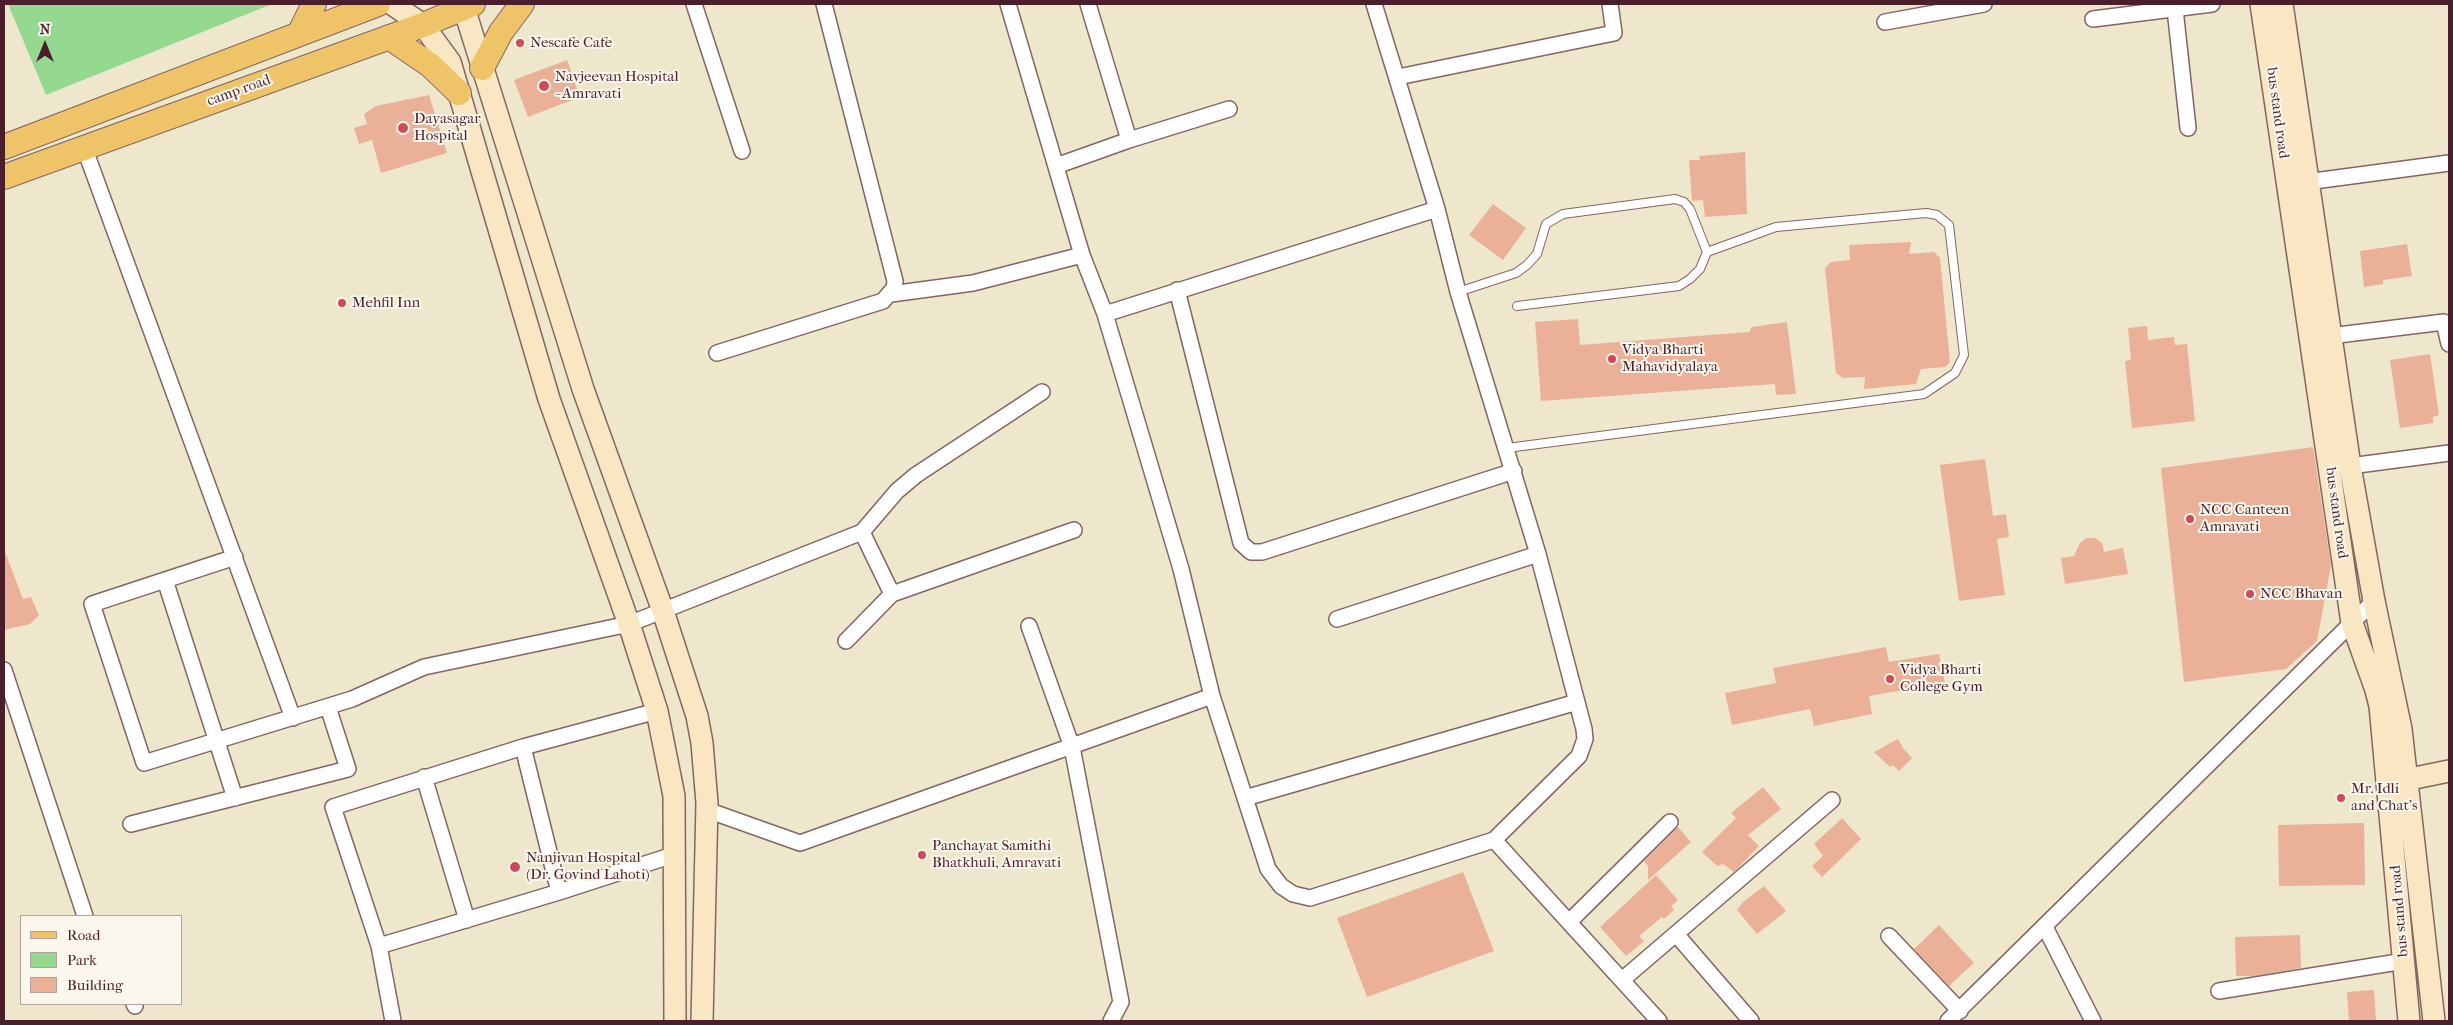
<!DOCTYPE html>
<html>
<head>
<meta charset="utf-8">
<style>
	body { margin:0 }
	#map { position:relative; width:2453px; height:1025px; overflow:hidden; background:#eee7cb; font-family:"IM FELL French Canon",serif }
	canvas { display:block }
	.frame { position:absolute; inset:0; border:5px solid #4a1f2b; pointer-events:none }
	.legend { position:absolute; left:20px; top:915px; width:162px; height:90px; box-sizing:border-box; background:#fbf7ec; border:1px solid #b4a19f; margin:0; padding:6px 9px; list-style:none; font-size:15px; color:#4a1f2b }
	.legend li { display:flex; align-items:center; gap:10px; height:25px }
	.legend b { width:25px; border:1px solid #b4a19f }
	.north { position:absolute; left:20px; top:20px; width:50px; height:50px; -webkit-text-stroke:4px #fbf7ec; paint-order:stroke; rotate:0deg; font-size:14px; font-weight:700; line-height:20px; text-align:center; color:#4a1f2b }
	.north::after { content:''; display:block; margin:auto; width:18px; height:22px; background:#4a1f2b; clip-path:polygon(50% 0,100% 100%,50% 72%,0 100%) }
</style>
</head>
<body>
<div id="map">
<canvas width="2453" height="1025"></canvas>
<div class="frame"></div>
<ul class="legend">
<li><b style="height:6px;background:#efc469"></b>Road</li>
<li><b style="height:14px;background:#95d991"></b>Park</li>
<li><b style="height:14px;background:#ebb198"></b>Building</li>
</ul>
<div class="north">N</div>
</div>
<script>
const g = document.querySelector('canvas').getContext('2d');
g.lineJoin = 'round';
function fill(path, color) {
  g.fillStyle = color;
  g.fill(path, 'evenodd');
}
function toPath(rows) {
  const path = new Path2D();
  for (const r of rows) {
    path.moveTo(r[0], r[1]);
    for (let i = 2; i < r.length; i += 2) path.lineTo(r[i], r[i + 1]);
  }
  return path;
}
function stroke(path, color, width, dash) {
  g.strokeStyle = color;
  g.lineWidth = width;
  g.lineCap = dash ? 'butt' : 'round';
  g.setLineDash(dash || []);
  g.stroke(path);
}
function drawText(font, color, halo, rows, align = 'center') {
  g.font = font + ' "IM FELL French Canon",serif';
  g.lineWidth = 4;
  g.setLineDash([]);
  g.textBaseline = 'middle';
  g.strokeStyle = halo;
  g.fillStyle = color;
  for (const [text, x, y, turn = 0] of rows) {
    g.save();
    g.translate(x, y);
    g.rotate((+turn || 0) * Math.PI / 180);
    g.textAlign = isNaN(turn) ? turn : align;
    if (halo) g.strokeText(text, 0, 0);
    g.fillText(text, 0, 0);
    g.restore();
  }
}
fill(toPath([
	[8,4,272,4,46,95]
]), '#95d991');
fill(toPath([
	[567,60,580,97,528,117,514,80],
	[429,95,447,153,381,173,372,140,359,144,354,128,367,124,364,114,376,106],
	[1745,152,1747,214,1705,217,1703,200,1692,201,1689,160,1700,160,1699,156],
	[1493,204,1526,228,1503,260,1469,235],
	[1911,242,1909,254,1934,252,1940,258,1950,362,1945,367,1921,369,1916,384,1864,389,1865,377,1843,378,1836,373,1825,268,1831,262,1850,260,1849,245],
	[2407,244,2412,276,2383,280,2383,284,2364,287,2360,251],
	[1578,319,1580,345,1749,332,1752,327,1787,322,1796,394,1776,395,1775,384,1541,401,1535,322],
	[2147,326,2148,340,2174,337,2175,345,2187,344,2195,421,2132,428,2125,361,2131,360,2128,328],
	[2430,354,2439,415,2433,417,2433,423,2400,428,2390,360],
	[2313,447,2331,565,2317,641,2286,669,2184,682,2161,468],
	[1985,459,1993,516,2006,514,2009,537,1997,539,2005,595,1959,601,1940,465],
	[2086,538,2095,538,2102,543,2104,552,2123,548,2128,574,2065,584,2061,558,2074,556,2080,543],
	[5,552,23,599,31,597,39,615,30,624,4,630,4,553],
	[1886,647,1889,662,1939,654,1945,683,1869,696,1872,714,1814,726,1810,709,1732,725,1725,693,1776,683,1773,668],
	[1898,739,1903,748,1912,758,1899,771,1893,765,1890,767,1874,752],
	[1763,787,1781,809,1748,835,1759,846,1734,872,1723,864,1717,866,1702,852,1736,818,1731,813],
	[1842,818,1861,839,1822,877,1812,866,1823,856,1814,844],
	[2364,823,2365,885,2279,886,2278,825],
	[1678,827,1691,842,1648,880,1648,866,1644,861],
	[1463,872,1494,951,1367,997,1337,918],
	[1656,875,1678,900,1671,906,1674,910,1664,919,1662,917,1639,936,1644,941,1626,956,1600,927],
	[1764,886,1786,911,1757,934,1737,910,1743,902],
	[1939,925,1974,963,1949,986,1914,949],
	[2300,935,2301,968,2255,976,2236,976,2235,937],
	[2374,990,2376,1021,2349,1021,2347,992]
]), '#ebb198');
const lane = toPath([
	[1458,292,1516,273,1527,265,1537,254,1546,224,1563,214,1675,199,1684,202,1690,209,1707,252,1700,269,1690,279,1679,286,1517,306],
	[1507,448,1924,394,1955,373,1964,355,1949,225,1937,215,1926,213,1776,227,1707,252]
]);
const street = toPath([
	[694,4,742,151],
	[1008,4,1082,255,1105,314,1181,569,1212,696,1268,869,1281,886,1293,894,1310,898,1494,840,1579,756,1585,739,1584,729,1538,554,1458,292,1437,209,1374,4],
	[1088,4,1129,140],
	[2175,9,2188,128],
	[2093,19,2212,4],
	[1885,22,1984,4],
	[1398,77,1614,33,1610,4],
	[84,147,293,718],
	[1056,166,1129,140,1229,109],
	[2299,183,2449,163],
	[1177,290,1241,543,1251,552,1262,552,1514,471],
	[891,294,973,283,1082,255],
	[1105,314,1437,209],
	[2330,336,2444,322,2449,344],
	[717,353,883,301,894,288,895,281,824,4],
	[2350,466,2449,453],
	[862,532,892,594],
	[235,557,92,604,144,763,352,699,424,667,629,624,862,532,897,491,916,475,1042,392],
	[165,580,235,798],
	[1337,619,1538,554],
	[1029,626,1072,747,1121,1002,1111,1021],
	[846,641,892,594,1074,530],
	[4,670,85,916],
	[523,747,559,892],
	[424,777,467,920],
	[1245,798,1577,702],
	[707,810,800,843,1212,696],
	[131,824,348,769,328,707],
	[1494,840,1659,1021],
	[1569,922,1670,822],
	[2045,927,2093,1021],
	[1676,934,1751,1021],
	[1889,936,1960,1011],
	[379,946,559,892,673,855],
	[1622,980,1832,800],
	[2219,991,2404,961],
	[134,1004,135,1006],
	[393,1021,379,946,333,807,523,747,657,711],
	[1948,1021,2374,601]
]);
const secondary = toPath([
	[392,4,423,25,450,62,549,399,629,624,657,711,674,796,675,1021],
	[458,4,464,8,583,389,663,611,697,716,702,743,707,803,702,1021],
	[2261,4,2352,623,2376,690,2380,706,2409,1021],
	[2282,4,2350,466,2374,601,2401,729,2434,1021],
	[2405,780,2449,771]
]);
const primary = toPath([
	[299,34,314,4],
	[389,37,430,65,459,93],
	[482,68,501,32,522,4],
	[4,147,378,4],
	[4,177,423,25,473,4]
]);
stroke(lane, '#836563', 10);
stroke(street, '#836563', 18);
stroke(secondary, '#836563', 24);
stroke(primary, '#836563', 26);
stroke(lane, '#fff', 8);
stroke(street, '#fff', 15);
stroke(secondary, '#f9e7c3', 21);
stroke(primary, '#efc469', 24);
for (const [x, y, r, color] of [
	[520,43,5,"#d1495b"],
	[544,86,6,"#d1495b"],
	[403,128,6,"#d1495b"],
	[342,303,5,"#d1495b"],
	[1612,359,5,"#d1495b"],
	[2190,519,5,"#d1495b"],
	[2250,594,5,"#d1495b"],
	[1890,679,5,"#d1495b"],
	[2341,798,5,"#d1495b"],
	[922,855,5,"#d1495b"],
	[515,867,6,"#d1495b"]
]) {
  const dot = new Path2D();
  dot.arc(x, y, r, 0, 2 * Math.PI);
  g.fillStyle = color;
  g.fill(dot);
  stroke(dot, '#fbf7ec', 2);
}
drawText('15px', '#4a1f2b', '#fbf7ec', [
	["Nescafe Cafe",530,43],
	["Navjeevan Hospital",555,77],
	["- Amravati",555,94],
	["Dayasagar",414,119],
	["Hospital",414,136],
	["Mehfil Inn",352,303],
	["Vidya Bharti",1622,350],
	["Mahavidyalaya",1622,367],
	["NCC Canteen",2200,510],
	["Amravati",2200,527],
	["NCC Bhavan",2260,594],
	["Vidya Bharti",1900,670],
	["College Gym",1900,687],
	["Mr. Idli",2351,789],
	["and Chat's",2351,806],
	["Panchayat Samithi",932,846],
	["Bhatkhuli, Amravati",932,863],
	["Nanjivan Hospital",526,858],
	["(Dr. Govind Lahoti)",526,875]
], 'left');
drawText('15px', '#4a1f2b', '#fbf7ec', [
	["camp road",239,91,-20],
	["bus stand road",2277,113,82],
	["bus stand road",2336,513,82],
	["bus stand road",2400,911,-95]
]);
</script>
</body>
</html>
